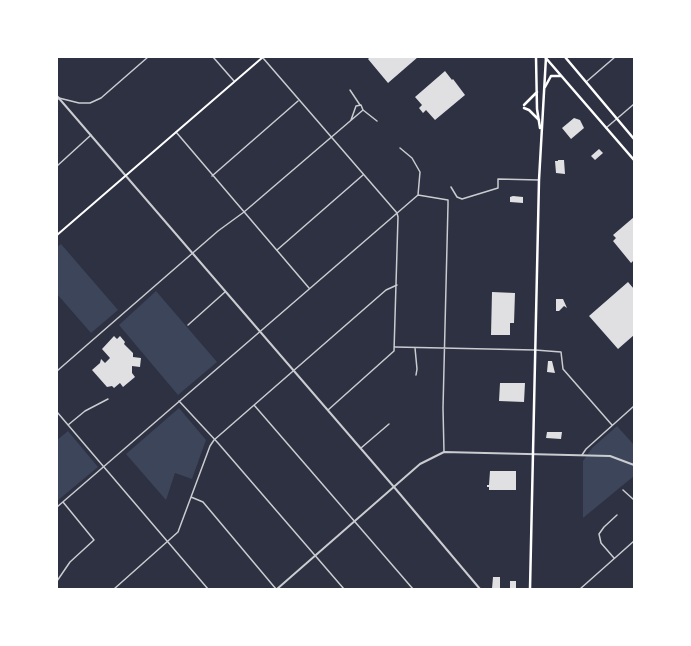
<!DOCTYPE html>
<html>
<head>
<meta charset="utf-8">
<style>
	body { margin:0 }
	#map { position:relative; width:691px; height:646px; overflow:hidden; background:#2d3142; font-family:"Alegreya Sans",sans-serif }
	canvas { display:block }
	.frame { position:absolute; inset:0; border:58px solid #fff; pointer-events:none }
</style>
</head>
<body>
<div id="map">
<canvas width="691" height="646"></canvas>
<div class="frame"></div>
</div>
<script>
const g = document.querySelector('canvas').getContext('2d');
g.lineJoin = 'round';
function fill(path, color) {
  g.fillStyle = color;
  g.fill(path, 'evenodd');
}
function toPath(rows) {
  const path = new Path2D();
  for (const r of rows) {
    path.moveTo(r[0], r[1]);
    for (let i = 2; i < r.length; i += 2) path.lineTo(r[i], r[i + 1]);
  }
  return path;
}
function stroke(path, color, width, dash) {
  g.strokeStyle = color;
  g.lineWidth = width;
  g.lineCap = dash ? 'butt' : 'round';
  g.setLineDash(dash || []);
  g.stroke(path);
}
fill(toPath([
	[61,244,118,310,91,333,57,294,57,247],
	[156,291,217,362,178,395,119,325],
	[179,408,206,440,192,479,175,473,166,500,126,454],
	[617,426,634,445,634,476,583,518,583,461,592,448],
	[68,431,98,467,57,501,57,440]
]), '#3c4559');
fill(toPath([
	[370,57,418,57,388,83,368,59],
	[445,71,452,80,453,79,465,95,435,120,426,110,423,113,419,108,422,105,415,97],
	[574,118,580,120,584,128,571,139,562,128],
	[599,149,603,153,595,160,591,156],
	[558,160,564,160,565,174,556,173,555,161,558,161],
	[513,196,523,197,523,203,510,202,510,197],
	[634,217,634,260,631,263,613,241,616,238,613,235],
	[628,282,634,289,634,335,618,349,589,316],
	[492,292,515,293,514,323,510,323,510,335,491,335],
	[556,299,563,299,567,308,564,306,559,311,556,311],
	[114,336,117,339,120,336,125,342,124,344,133,353,133,357,141,358,140,367,132,366,132,373,135,377,123,387,120,383,114,388,112,386,107,387,92,370,100,363,101,359,105,363,110,358,102,349],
	[548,361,552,361,555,373,547,372],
	[500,383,525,383,524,402,499,401],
	[547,432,562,432,561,439,546,438],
	[490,471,516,471,516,490,489,490,489,487,487,487,487,485,489,485],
	[493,577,500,577,500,589,492,589],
	[510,581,516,581,516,589,510,589]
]), '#e0e0e3');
stroke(toPath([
	[213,57,234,81],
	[263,58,397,213,398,217,394,351,328,410],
	[586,82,615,57],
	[350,90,360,105],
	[57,100,59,98,79,103,90,103,101,98,148,57],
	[363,110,377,121],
	[606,128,634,104],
	[176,132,309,288],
	[400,148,412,158,420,172,418,195],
	[57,166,91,135],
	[212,176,298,101],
	[451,187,457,197,462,199,498,188,498,179,539,180],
	[418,195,448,200,448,205,443,408,444,452],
	[277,250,363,175],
	[188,325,225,292],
	[395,347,535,350,561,352,563,369,612,425],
	[415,348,417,369,416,375],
	[57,371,218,231,244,212,363,110,361,105,356,106,351,120],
	[179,401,218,443,344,589],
	[254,405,413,589],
	[57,412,208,589],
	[68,425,85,411,108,399],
	[361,448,389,424],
	[582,455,586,449,634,406],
	[623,490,634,500],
	[191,497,203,502,276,589],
	[57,507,418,195],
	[614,558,601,543,599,534,604,527,617,515],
	[57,581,70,562,94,540,63,502],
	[114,589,178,532,210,446,214,440,386,290,397,285],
	[580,589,634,541]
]), '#caccd0', 1.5);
stroke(toPath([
	[57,96,394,487,480,589],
	[277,589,420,464,444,452,610,456,634,465]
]), '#caccd0', 2);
stroke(toPath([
	[57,235,263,57]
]), '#fff', 2);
stroke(toPath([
	[536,57,537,109,540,128],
	[524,105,537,92],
	[524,108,529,110,539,120],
	[530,589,539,180,546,57]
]), '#fff', 2.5);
stroke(toPath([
	[545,57,634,160],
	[565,57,634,139],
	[545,87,551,76,560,76]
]), '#fff', 2.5);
</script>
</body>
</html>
